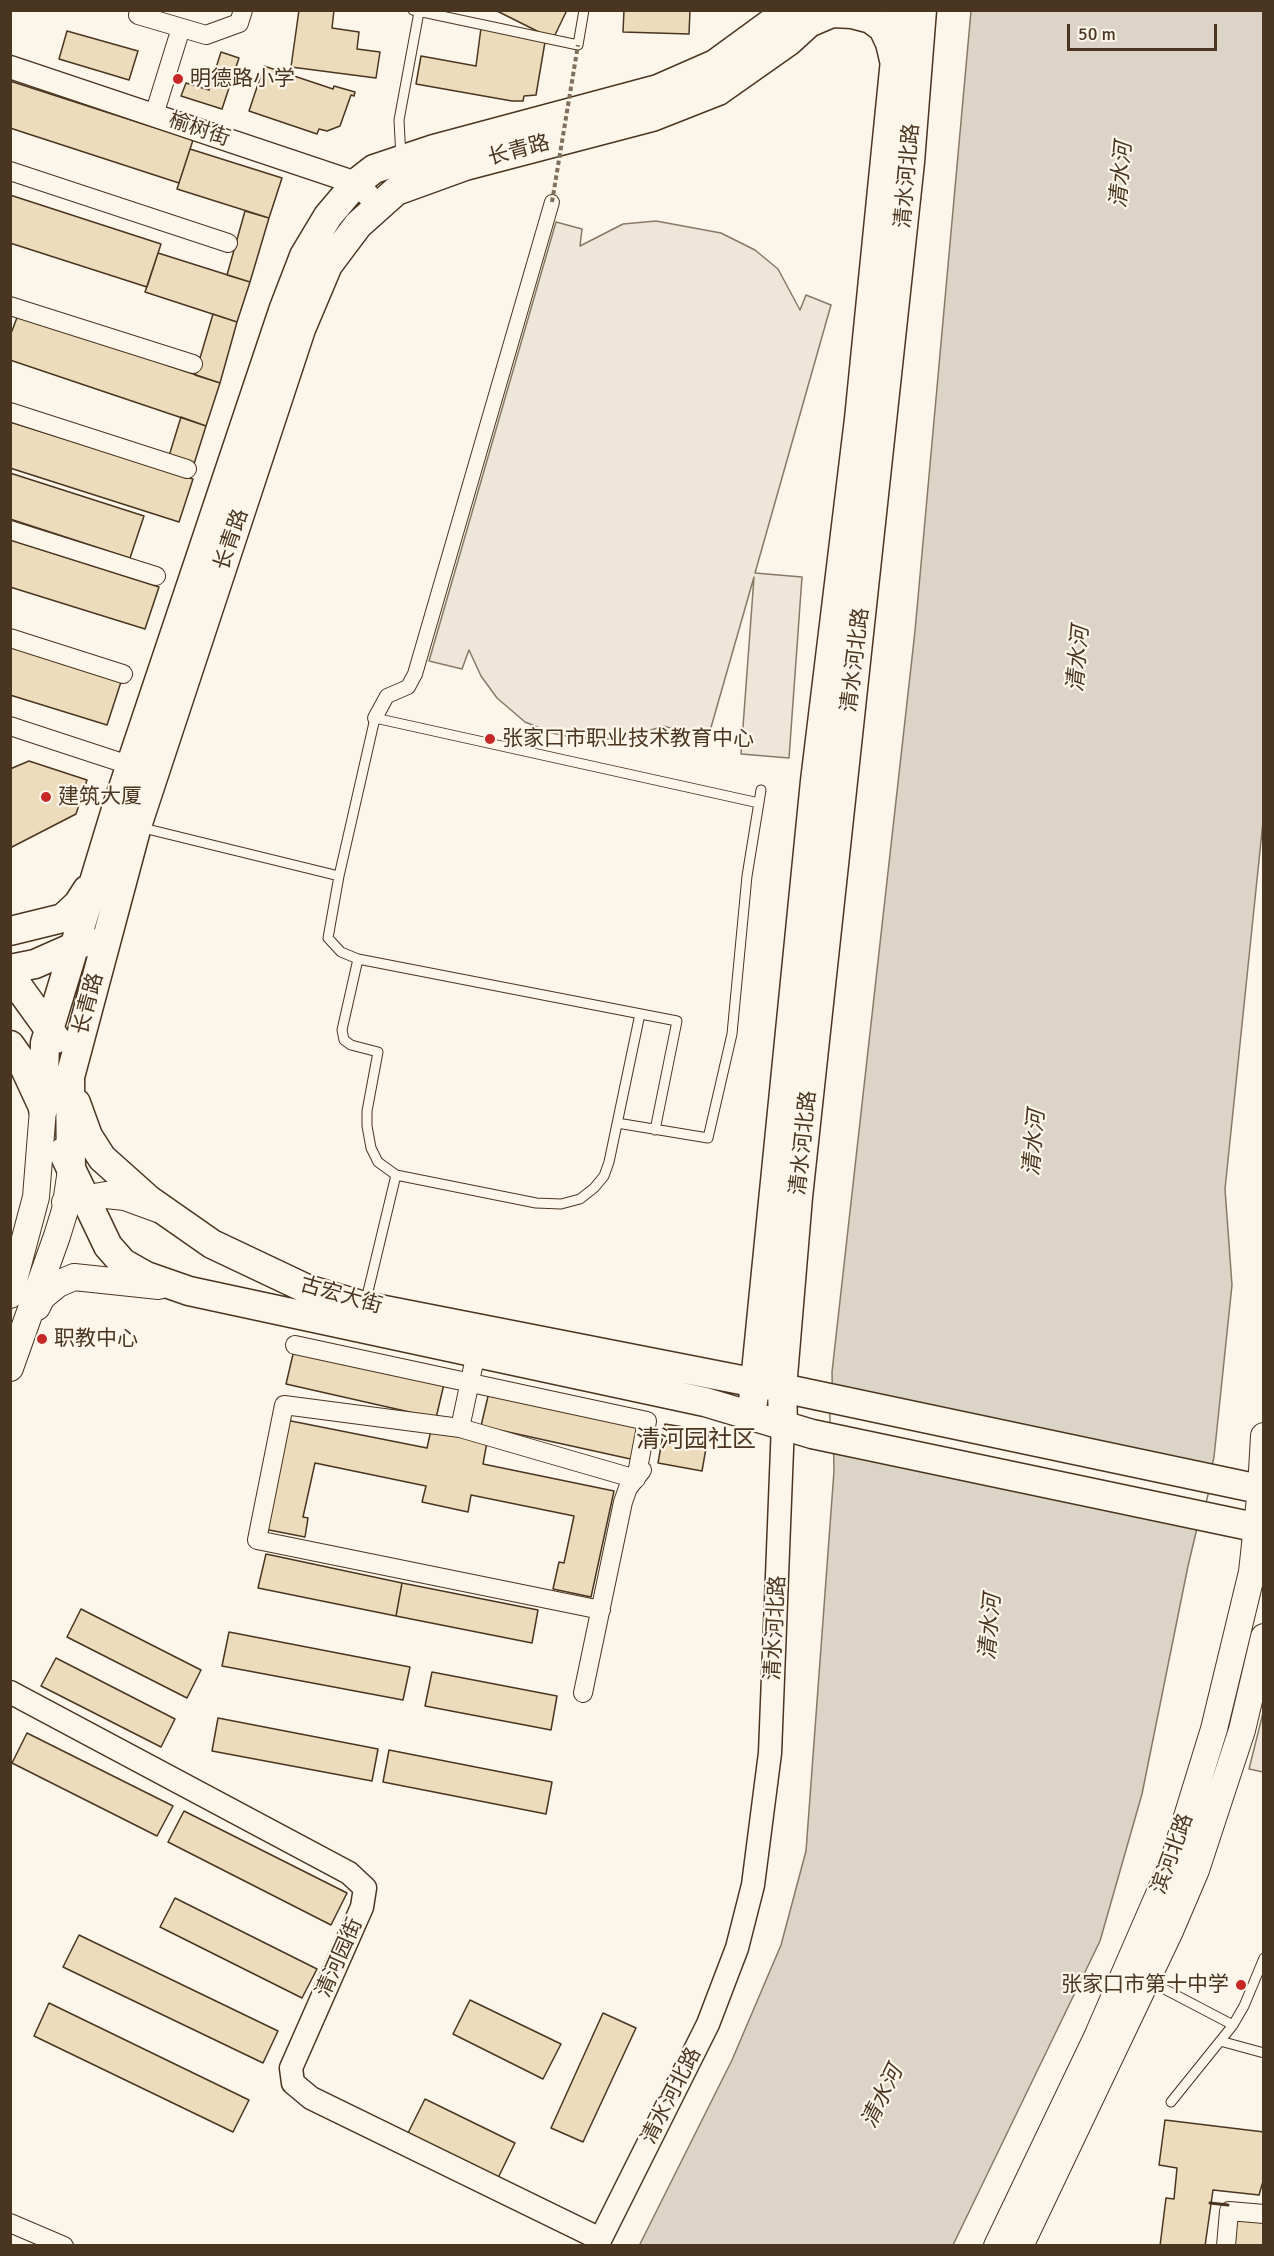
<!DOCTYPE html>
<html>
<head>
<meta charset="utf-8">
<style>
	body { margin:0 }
	#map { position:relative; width:1274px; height:2256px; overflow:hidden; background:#fbf6e9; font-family:Signika,sans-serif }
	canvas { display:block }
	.frame { position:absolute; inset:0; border:12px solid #4a3520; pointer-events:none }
	.scale { position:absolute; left:1067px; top:24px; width:150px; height:27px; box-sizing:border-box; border:3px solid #4a3520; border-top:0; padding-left:8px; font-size:18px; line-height:21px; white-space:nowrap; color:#4a3520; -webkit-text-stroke:4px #fbf6e9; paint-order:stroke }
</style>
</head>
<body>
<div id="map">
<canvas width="1274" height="2256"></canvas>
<div class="frame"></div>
<div class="scale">50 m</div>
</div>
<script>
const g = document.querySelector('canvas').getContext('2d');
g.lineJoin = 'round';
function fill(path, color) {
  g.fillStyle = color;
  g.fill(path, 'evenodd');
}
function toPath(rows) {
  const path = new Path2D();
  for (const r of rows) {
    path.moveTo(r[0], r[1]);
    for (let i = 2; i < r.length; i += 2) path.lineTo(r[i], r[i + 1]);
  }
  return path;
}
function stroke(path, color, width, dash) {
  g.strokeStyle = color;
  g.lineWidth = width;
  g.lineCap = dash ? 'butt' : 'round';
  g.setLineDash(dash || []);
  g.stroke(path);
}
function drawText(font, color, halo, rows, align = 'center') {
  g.font = font + ' Signika,"Noto Sans SC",sans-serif';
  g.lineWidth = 4.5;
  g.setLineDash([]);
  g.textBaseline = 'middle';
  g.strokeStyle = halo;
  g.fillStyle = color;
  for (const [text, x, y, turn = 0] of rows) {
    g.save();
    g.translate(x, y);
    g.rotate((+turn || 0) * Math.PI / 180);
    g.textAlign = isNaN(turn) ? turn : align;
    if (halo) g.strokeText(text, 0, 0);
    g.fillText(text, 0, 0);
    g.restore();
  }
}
const green = toPath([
	[656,221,721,233,755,250,778,269,800,310,806,295,831,305,755,573,802,577,789,758,741,754,754,577,708,738,663,726,634,736,606,739,576,738,552,733,525,722,497,698,481,676,469,650,462,669,429,661,556,222,582,229,580,246,623,224,656,221],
	[1263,1713,1264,1772,1263,1772,1249,1769,1263,1713]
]);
fill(green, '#ede6d9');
stroke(green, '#887966', 1.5);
const water = toPath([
	[971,11,1263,11,1264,812,1225,1189,1232,1285,1214,1457,1188,1566,1142,1794,1100,1941,953,2245,639,2246,732,2060,781,1945,806,1851,834,1471,832,1372,915,631,971,11]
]);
fill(water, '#dcd4c6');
stroke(water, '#887966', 1.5);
const pier = toPath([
	[829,1389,1212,1478,1200,1528,831,1451,829,1389]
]);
fill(pier, '#fbf6e9');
stroke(pier, '#887966', 1.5);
const building = toPath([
	[299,10,334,10,332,28,359,32,357,49,380,52,376,78,291,67,299,10],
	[495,10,567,10,553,39,495,10],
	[624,10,690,10,689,34,623,32,624,10],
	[481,28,545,42,536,95,524,96,523,101,512,101,416,84,421,56,476,66,481,28],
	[67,31,138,51,129,80,59,59,67,31],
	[221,52,239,58,222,109,181,96,186,83,209,90,221,52],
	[264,66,333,89,334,86,355,92,354,96,351,95,340,126,327,131,319,129,317,134,249,111,264,66],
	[10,81,193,140,179,183,10,128,10,81],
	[190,149,282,178,269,218,177,189,190,149],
	[10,195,161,244,147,287,10,243,10,195],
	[245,211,269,218,250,282,227,275,245,211],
	[158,253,250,282,237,322,145,292,158,253],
	[213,314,237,322,220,383,195,375,213,314],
	[18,315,220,383,206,426,10,360,10,336,18,315],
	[181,417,206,426,194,464,169,456,181,417],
	[10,422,193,479,179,522,10,468,10,422],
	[10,473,144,516,130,558,10,519,10,473],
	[10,540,159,587,145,629,10,587,10,540],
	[10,647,121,682,107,725,10,695,10,647],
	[29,761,87,780,76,814,10,848,10,769,29,761],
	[294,1350,444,1384,436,1418,286,1384,294,1350],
	[489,1392,642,1426,635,1460,481,1426,489,1392],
	[286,1420,427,1448,431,1430,487,1442,483,1464,614,1491,591,1597,553,1589,559,1562,564,1563,574,1516,471,1495,468,1512,422,1502,426,1486,315,1463,303,1517,308,1518,305,1537,264,1529,286,1420],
	[665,1424,709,1431,702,1471,658,1463,665,1424],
	[266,1554,402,1583,396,1616,258,1588,266,1554],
	[402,1583,538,1610,532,1643,396,1616,402,1583],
	[81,1609,201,1670,187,1698,67,1637,81,1609],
	[229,1632,410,1667,403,1700,222,1666,229,1632],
	[56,1658,175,1719,161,1747,41,1686,56,1658],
	[432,1672,557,1696,551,1730,425,1706,432,1672],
	[218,1718,378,1749,372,1781,212,1751,218,1718],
	[27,1733,173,1806,157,1836,12,1763,27,1733],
	[389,1750,552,1782,546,1814,383,1782,389,1750],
	[184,1811,347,1893,331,1925,168,1842,184,1811],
	[175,1898,317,1969,302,1998,160,1927,175,1898],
	[79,1935,278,2031,263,2063,63,1967,79,1935],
	[470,2000,561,2044,543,2079,453,2034,470,2000],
	[49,2003,249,2100,233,2132,34,2036,49,2003],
	[603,2013,636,2028,583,2142,551,2128,603,2013],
	[425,2099,515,2143,498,2178,408,2133,425,2099],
	[1165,2120,1264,2132,1264,2178,1259,2195,1213,2190,1205,2246,1160,2246,1166,2198,1174,2199,1177,2168,1159,2165,1165,2120],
	[1236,2216,1264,2219,1264,2246,1234,2246,1236,2216]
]);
fill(building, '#ecdcbc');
stroke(building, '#4a3520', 1.5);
const service = toPath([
	[413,10,578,45,584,10],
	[401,158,399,120,419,12],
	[139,827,339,876,375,718,759,803],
	[339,876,328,938,341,952,358,959,342,1030,344,1040,351,1045,378,1052,367,1111,367,1126,371,1148,378,1162,396,1175,536,1203,561,1204,580,1199,594,1188,604,1176,609,1162,640,1014],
	[358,959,677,1021,655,1130],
	[617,1123,708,1138,732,1034,747,876,761,790],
	[365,1304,396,1175],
	[1147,1980,1233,2025],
	[1220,2041,1264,2053],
	[1171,2102,1233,2025,1244,2006,1264,1958]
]);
const pedestrian = toPath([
	[375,718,387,696,408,687,415,674,552,202]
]);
const minor = toPath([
	[140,10,138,15,206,35,239,23,243,10],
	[154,115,181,28],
	[10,171,228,243],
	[10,306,193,364],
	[10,412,187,469],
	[10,530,156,576],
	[10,638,123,674],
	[10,726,138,768],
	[295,1345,647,1421,636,1479,460,1428,284,1405,257,1540,601,1610],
	[460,1428,476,1353],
	[583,1693,623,1502,628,1488,642,1470],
	[10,2223,64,2246],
	[1226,2246,1229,2211,1264,2214]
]);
const tertiary = toPath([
	[10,67,356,183,379,206],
	[10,1692,349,1873,365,1888,362,1907,291,2068,293,2083,311,2098,600,2239],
	[597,2246,708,2024,737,1948,753,1885,770,1753,783,1424]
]);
const secondary = toPath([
	[65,1202,106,1195,125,1197,158,1209],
	[10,1295,36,1197,43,1109],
	[37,1307,42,1297,58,1284,74,1277,159,1286],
	[10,1368,57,1236,65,1210,71,1170],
	[997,2246,1097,2037,1173,1862,1214,1729,1252,1572,1261,1489,1264,1436],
	[1020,2246,1170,1931,1196,1870,1242,1730,1264,1637]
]);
const primary = toPath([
	[811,22,832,13,852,14,871,19,883,28,890,43,894,60],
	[10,931,63,918,78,904,87,890],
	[10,969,35,964,87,941],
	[10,975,56,1039],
	[10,1045,22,1062,42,1105],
	[76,1103,88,1136,102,1158,149,1200,212,1244,307,1289,364,1306,782,1388,1264,1490],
	[43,1109,45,1043,117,806,284,308,304,256,328,216,356,183,374,169,434,149,658,89,715,64,789,10],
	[63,1152,108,1246,123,1263,146,1276,189,1291,705,1402,812,1434,1264,1529],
	[71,1170,70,1077,137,826,301,329,328,265,358,225,396,191,465,166,652,117,718,91,789,41,823,10],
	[753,1402,815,781,859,419,900,10],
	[783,1424,782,1388,798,1197,910,162,922,10]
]);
stroke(service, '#4a3520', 11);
stroke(pedestrian, '#4a3520', 16);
stroke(minor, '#4a3520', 20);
stroke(tertiary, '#4a3520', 25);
stroke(secondary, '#4a3520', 28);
stroke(primary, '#4a3520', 31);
stroke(service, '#fbf6e9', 9);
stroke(pedestrian, '#fbf6e9', 14);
stroke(minor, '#fbf6e9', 18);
stroke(tertiary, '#fbf6e9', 22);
stroke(secondary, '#fbf6e9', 26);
stroke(primary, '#fbf6e9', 28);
stroke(toPath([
	[552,202,578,45]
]), '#7f6f5c', 4, [4.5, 3]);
stroke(toPath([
	[1210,2203,1228,2205]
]), '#4a3520', 3);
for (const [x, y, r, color] of [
	[178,79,6,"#c62828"],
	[490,739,6,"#c62828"],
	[46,797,6,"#c62828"],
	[42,1339,6,"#c62828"],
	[1241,1985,6,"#c62828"]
]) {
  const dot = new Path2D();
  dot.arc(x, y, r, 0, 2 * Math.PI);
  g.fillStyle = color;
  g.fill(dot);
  stroke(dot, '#fbf6e9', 2);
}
drawText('21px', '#4a3520', '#fbf6e9', [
	["明德路小学",190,79],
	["张家口市职业技术教育中心",502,739],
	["建筑大厦",58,797],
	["职教中心",54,1339],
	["张家口市第十中学",1229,1985,"right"]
], 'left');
drawText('21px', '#4a3520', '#fbf6e9', [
	["榆树街",199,130,19],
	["长青路",519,151,-15],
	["清水河北路",908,176,-85],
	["长青路",232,540,-71],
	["清水河北路",856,660,-83],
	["长青路",89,1004,-75],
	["清水河北路",804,1143,-84],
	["古宏大街",341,1296,16],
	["清水河北路",776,1628,-87],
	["滨河北路",1173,1854,-70],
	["清河园街",340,1958,-66],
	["清水河北路",672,2096,-63]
]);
drawText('italic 22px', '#4a3520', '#fbf6e9', [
	["清水河",1122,175,-85],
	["清水河",1079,659,-85],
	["清水河",1035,1143,-85],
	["清水河",991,1627,-85],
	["清水河",883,2097,-64]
]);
drawText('24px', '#4a3520', '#fbf6e9', [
	["清河园社区",696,1441]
]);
</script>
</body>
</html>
